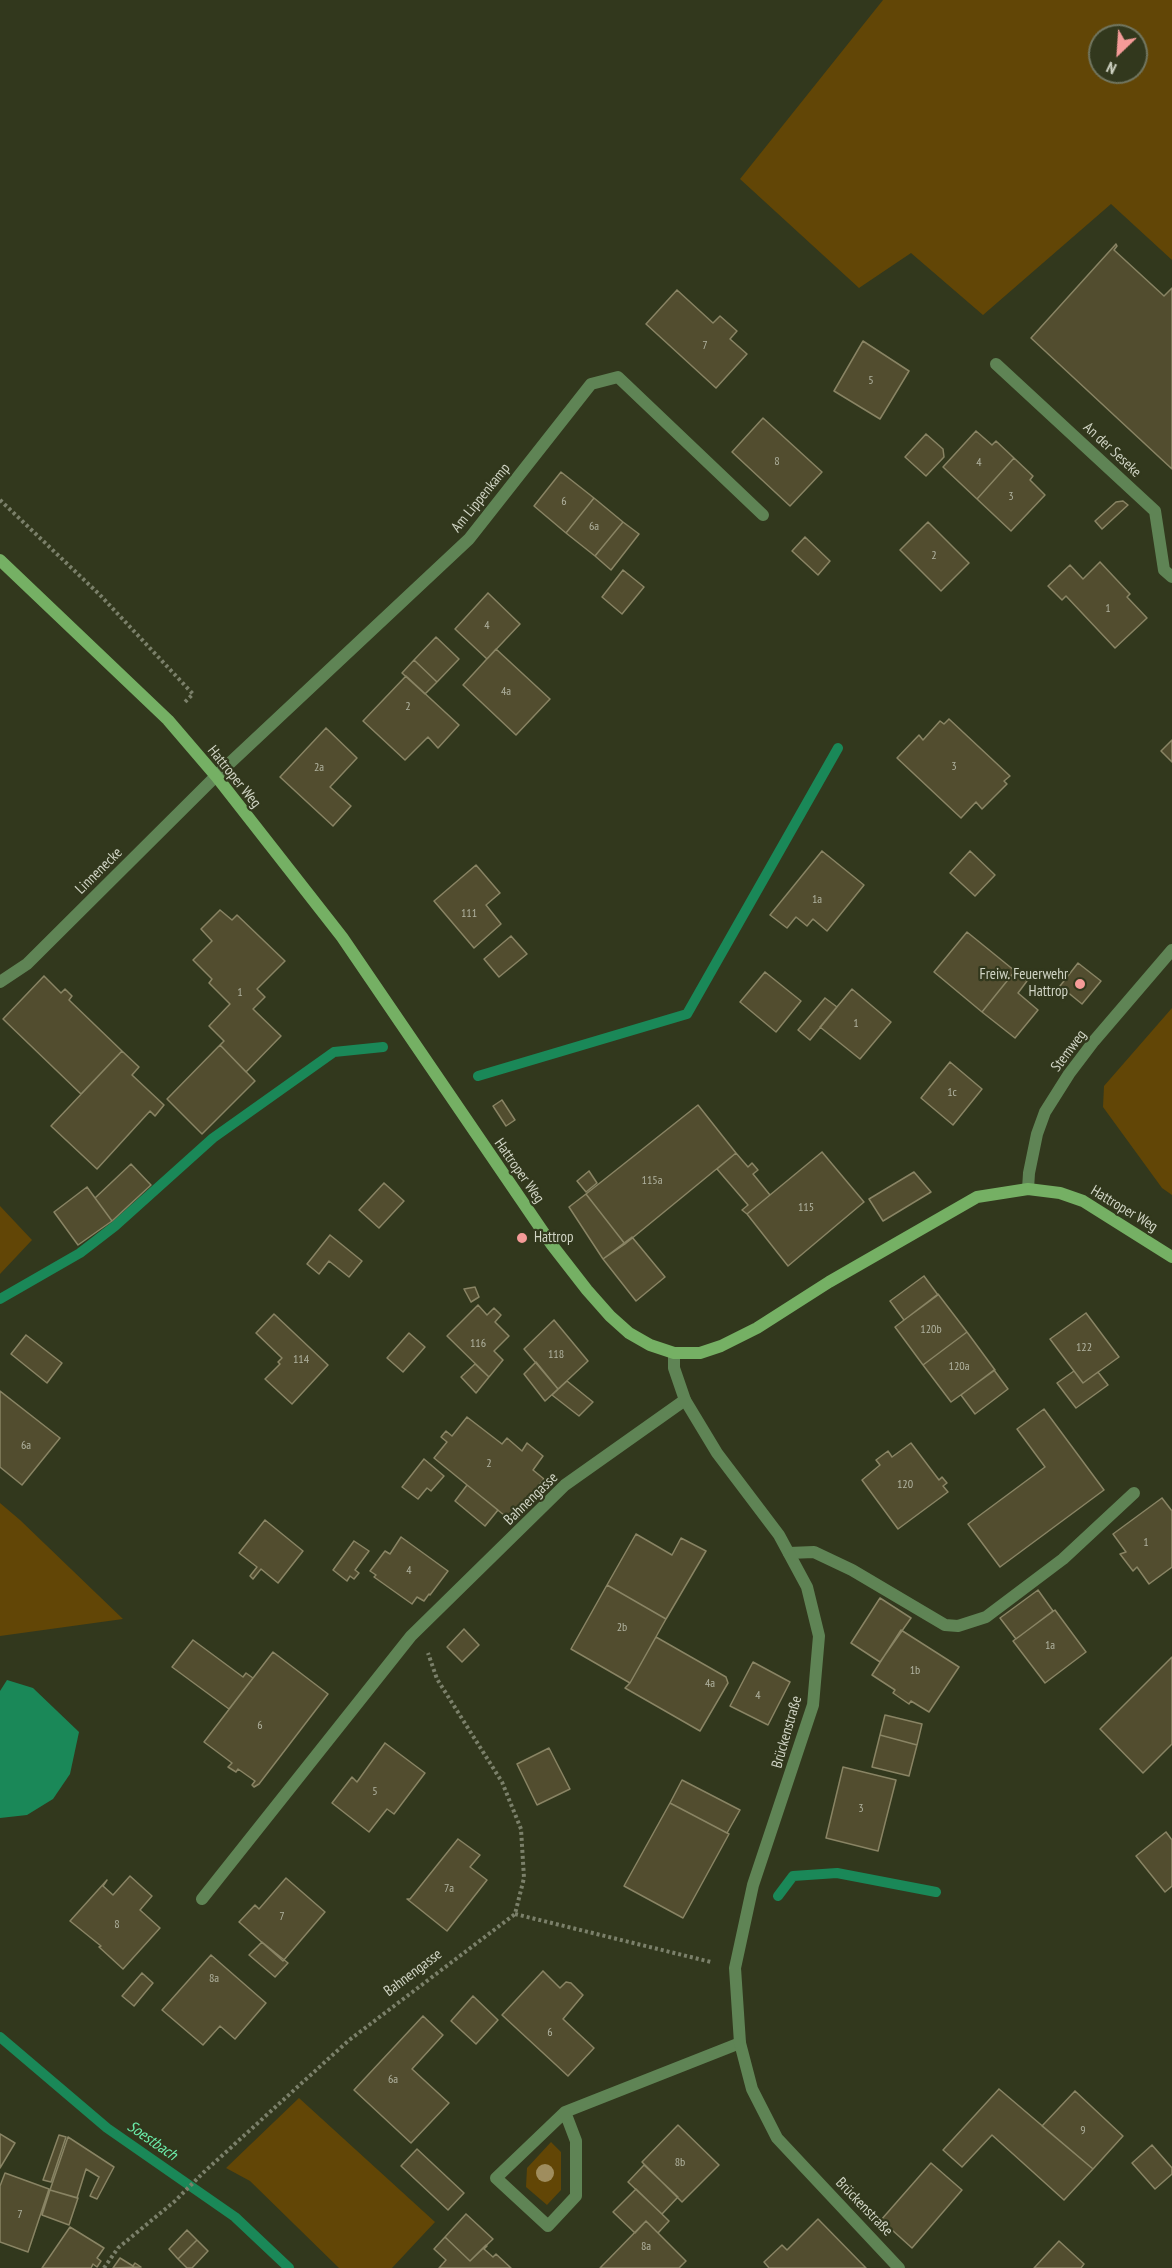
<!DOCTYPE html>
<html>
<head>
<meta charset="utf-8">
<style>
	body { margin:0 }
	#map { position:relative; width:1172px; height:2268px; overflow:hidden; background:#32381d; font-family:"PT Sans Narrow",sans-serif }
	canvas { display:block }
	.north { position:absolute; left:1088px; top:24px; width:60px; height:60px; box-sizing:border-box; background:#32381d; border:2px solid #717660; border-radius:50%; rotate:205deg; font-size:16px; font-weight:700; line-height:24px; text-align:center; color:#d0d4c4 }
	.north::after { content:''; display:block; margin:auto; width:21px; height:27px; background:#f59b98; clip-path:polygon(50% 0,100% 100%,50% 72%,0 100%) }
</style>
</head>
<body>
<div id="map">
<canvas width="1172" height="2268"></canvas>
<div class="north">N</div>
</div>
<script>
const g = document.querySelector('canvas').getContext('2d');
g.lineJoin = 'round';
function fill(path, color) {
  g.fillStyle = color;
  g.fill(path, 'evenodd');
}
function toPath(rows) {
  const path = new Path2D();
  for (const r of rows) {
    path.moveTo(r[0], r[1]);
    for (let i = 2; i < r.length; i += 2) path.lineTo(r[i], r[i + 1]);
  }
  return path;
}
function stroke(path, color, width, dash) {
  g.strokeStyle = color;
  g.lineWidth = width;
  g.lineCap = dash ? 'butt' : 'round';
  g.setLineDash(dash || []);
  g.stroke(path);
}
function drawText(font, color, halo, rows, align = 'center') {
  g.font = font + ' "PT Sans Narrow",sans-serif';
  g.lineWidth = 4.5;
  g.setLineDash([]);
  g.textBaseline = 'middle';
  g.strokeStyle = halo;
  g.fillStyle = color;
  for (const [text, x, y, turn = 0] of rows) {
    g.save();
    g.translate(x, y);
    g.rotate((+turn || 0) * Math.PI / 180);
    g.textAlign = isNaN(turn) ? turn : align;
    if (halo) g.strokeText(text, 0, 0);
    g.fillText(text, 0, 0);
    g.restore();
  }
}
fill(toPath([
	[883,0,1172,0,1172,260,1111,204,983,315,911,253,859,288,740,179],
	[1100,36,1136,36,1136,72,1100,72],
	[1172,1008,1172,1195,1162,1188,1103,1107,1104,1086],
	[0,1206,32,1240,0,1274],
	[0,1503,20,1520,123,1619,0,1636],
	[299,2098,435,2222,392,2268,339,2268,250,2181,226,2168],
	[551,2142,561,2152,561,2190,547,2205,526,2187,527,2168]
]), '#624606');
fill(toPath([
	[7,1680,33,1688,79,1732,70,1774,53,1799,27,1815,0,1818,0,1691]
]), '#1a8858');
stroke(toPath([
	[478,1076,687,1014,838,748],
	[0,1299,80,1253,115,1226,213,1138,334,1052,383,1047],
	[778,1896,793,1876,837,1873,936,1892],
	[0,2037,107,2128,235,2217,289,2268]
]), '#1a8858', 10);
const building = toPath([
	[1116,244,1117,246,1114,250,1164,296,1172,288,1172,469,1031,338,1116,244],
	[677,290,713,323,720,316,737,331,730,339,747,354,716,388,646,324,677,290],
	[863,341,909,371,880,419,834,391,863,341],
	[763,418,822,472,790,506,732,452,763,418],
	[976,431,992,445,996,441,1014,458,977,499,943,467,976,431],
	[926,434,943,449,944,457,926,476,905,457,926,434],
	[1014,458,1033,476,1030,480,1045,495,1011,531,977,499,1014,458],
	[561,472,594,498,566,533,534,506,561,472],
	[594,498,623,522,595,556,566,533,594,498],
	[1123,501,1128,505,1102,529,1095,521,1116,502,1123,501],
	[623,522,639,534,611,570,595,556,623,522],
	[928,522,969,563,941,591,900,550,928,522],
	[805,537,830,561,818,575,792,551,805,537],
	[1100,562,1130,594,1127,597,1147,618,1115,648,1066,596,1062,600,1048,586,1070,565,1083,579,1100,562],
	[623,570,644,587,622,614,602,597,623,570],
	[488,593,520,624,487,659,455,629,488,593],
	[436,637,459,659,437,682,414,660,436,637],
	[496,649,550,699,516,735,463,685,496,649],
	[414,660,437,682,425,694,402,673,414,660],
	[406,676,459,725,438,748,428,737,405,760,363,721,406,676],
	[949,719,1010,776,1004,781,1007,784,982,809,976,802,961,818,897,758,919,735,923,740,940,721,944,724,949,719],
	[326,728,357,758,330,787,351,806,333,826,280,777,326,728],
	[1172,740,1172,762,1161,751,1172,740],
	[822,851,864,885,827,931,813,919,807,926,796,917,787,928,770,915,822,851],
	[970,851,995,875,975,896,950,873,970,851],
	[476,865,500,893,486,905,501,924,474,948,434,901,476,865],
	[220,910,232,920,237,915,285,961,257,989,265,997,253,1009,281,1036,246,1072,220,1045,224,1041,209,1026,230,1004,209,983,212,979,193,960,212,941,201,929,220,910],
	[967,932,1015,971,982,1012,934,972,967,932],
	[511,936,527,954,499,977,484,959,511,936],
	[1078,963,1101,981,1082,1004,1060,986,1078,963],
	[1015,971,1027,981,1018,993,1038,1010,1015,1038,982,1012,1015,971],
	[765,972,801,1001,776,1032,740,1002,765,972],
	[44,976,61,993,65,989,72,996,69,1000,122,1051,81,1094,3,1019,44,976],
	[852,989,891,1022,860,1059,820,1027,852,989],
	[825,998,837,1007,810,1040,798,1030,825,998],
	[220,1045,255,1081,202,1134,167,1099,220,1045],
	[122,1051,139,1067,132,1075,164,1105,155,1116,150,1111,97,1169,51,1126,122,1051],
	[950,1062,982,1089,953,1125,921,1098,950,1062],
	[502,1100,515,1120,506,1126,493,1106,502,1100],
	[698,1105,736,1153,625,1244,586,1194,698,1105],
	[822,1152,864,1202,788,1266,747,1214,822,1152],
	[736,1153,748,1167,752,1163,758,1170,753,1174,770,1195,747,1214,742,1210,748,1205,717,1169,736,1153],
	[131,1164,151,1185,112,1221,95,1198,131,1164],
	[589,1171,597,1183,586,1192,577,1181,589,1171],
	[914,1172,931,1192,883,1221,869,1199,914,1172],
	[384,1183,404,1201,379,1228,359,1210,384,1183],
	[87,1187,112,1221,78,1245,54,1212,87,1187],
	[586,1194,625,1244,603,1259,569,1207,586,1194],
	[330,1235,362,1261,349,1277,329,1261,319,1274,307,1264,330,1235],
	[632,1237,665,1277,636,1301,603,1259,632,1237],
	[924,1276,938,1295,904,1320,890,1301,924,1276],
	[475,1287,479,1297,471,1302,464,1289,475,1287],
	[938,1294,967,1332,923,1365,895,1327,938,1294],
	[478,1305,487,1315,494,1308,501,1315,495,1322,509,1336,494,1351,503,1360,489,1377,447,1336,478,1305],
	[1086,1313,1119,1357,1083,1383,1050,1339,1086,1313],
	[274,1314,328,1365,292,1404,265,1379,280,1364,278,1362,282,1358,256,1333,274,1314],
	[554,1320,588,1361,558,1389,524,1349,554,1320],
	[967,1332,995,1370,951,1402,923,1365,967,1332],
	[409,1333,425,1347,403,1372,387,1358,409,1333],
	[26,1335,62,1363,47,1383,11,1354,26,1335],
	[536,1362,558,1389,545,1401,524,1374,536,1362],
	[475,1364,489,1377,476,1393,461,1377,475,1364],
	[994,1370,1008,1389,975,1414,961,1395,994,1370],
	[1074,1371,1083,1383,1098,1372,1108,1385,1076,1408,1057,1383,1074,1371],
	[567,1381,593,1402,579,1416,552,1395,567,1381],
	[0,1391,60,1438,22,1485,0,1467,0,1391],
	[1044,1409,1104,1490,1000,1567,968,1524,1045,1467,1017,1429,1044,1409],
	[467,1417,502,1444,507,1438,522,1451,527,1443,543,1456,533,1470,544,1479,510,1520,434,1458,447,1442,441,1437,446,1431,452,1436,467,1417],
	[911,1443,939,1480,942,1477,947,1483,943,1486,948,1492,898,1529,862,1480,880,1465,876,1460,888,1451,892,1457,911,1443],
	[424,1459,444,1476,431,1491,427,1488,418,1499,402,1487,424,1459],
	[467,1485,498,1510,485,1526,455,1501,467,1485],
	[1162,1498,1172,1511,1172,1567,1149,1584,1137,1567,1133,1571,1120,1554,1126,1552,1113,1534,1162,1498],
	[265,1520,303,1551,278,1583,261,1569,253,1579,250,1576,257,1567,239,1553,265,1520],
	[636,1534,672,1555,681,1538,706,1551,666,1619,607,1585,636,1534],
	[401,1537,448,1571,430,1595,429,1594,424,1601,417,1597,412,1604,374,1577,376,1575,370,1571,385,1551,390,1554,401,1537],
	[354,1541,369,1551,355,1570,359,1573,354,1579,350,1576,347,1581,333,1570,354,1541],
	[607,1585,666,1619,630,1683,571,1649,607,1585],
	[1038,1590,1053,1611,1016,1639,1000,1618,1038,1590],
	[880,1598,911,1618,880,1662,851,1643,880,1598],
	[1055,1610,1086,1652,1045,1683,1013,1641,1055,1610],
	[464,1629,479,1645,462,1662,447,1647,464,1629],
	[901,1630,959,1667,929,1712,911,1701,909,1704,893,1693,895,1690,872,1675,901,1630],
	[656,1637,726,1677,728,1683,700,1731,625,1688,630,1683,656,1637],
	[193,1640,243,1677,246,1673,253,1678,229,1709,172,1667,193,1640],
	[273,1652,328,1694,259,1784,254,1787,252,1785,255,1781,238,1769,236,1772,228,1767,232,1763,204,1742,273,1652],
	[1172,1657,1172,1744,1143,1773,1100,1729,1172,1657],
	[753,1662,790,1682,768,1725,730,1706,753,1662],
	[885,1715,922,1724,917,1745,880,1735,885,1715],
	[880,1735,917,1745,909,1776,872,1767,880,1735],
	[385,1743,425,1773,394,1814,387,1809,369,1832,332,1803,352,1777,357,1782,385,1743],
	[549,1748,570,1789,537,1805,517,1764,549,1748],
	[843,1767,896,1780,878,1851,826,1838,843,1767],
	[682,1780,740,1810,727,1833,670,1803,682,1780],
	[670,1803,729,1834,683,1918,624,1886,670,1803],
	[1166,1832,1172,1840,1172,1886,1165,1892,1136,1856,1166,1832],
	[458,1839,480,1855,470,1867,487,1880,447,1931,407,1899,410,1899,458,1839],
	[130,1876,152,1896,140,1910,160,1928,123,1969,99,1947,101,1946,70,1921,107,1880,103,1886,113,1895,130,1876],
	[286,1878,325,1912,283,1961,239,1922,255,1905,259,1909,286,1878],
	[262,1942,288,1963,275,1977,249,1955,262,1942],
	[211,1955,266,2003,235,2039,220,2026,203,2045,162,2010,211,1955],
	[543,1971,560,1988,566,1982,571,1983,583,1995,563,2019,594,2048,568,2076,502,2015,543,1971],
	[142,1973,153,1983,134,2006,122,1996,142,1973],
	[473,1996,498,2020,476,2044,451,2021,473,1996],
	[423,2016,443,2035,412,2069,449,2103,411,2143,354,2090,423,2016],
	[999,2089,1093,2169,1064,2200,992,2135,962,2167,943,2150,999,2089],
	[1075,2091,1123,2136,1093,2169,1042,2126,1075,2091],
	[678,2125,719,2165,682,2202,642,2162,678,2125],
	[0,2134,15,2143,0,2168,0,2134],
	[59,2135,66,2137,51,2182,43,2180,59,2135],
	[68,2137,114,2167,97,2199,90,2196,99,2177,86,2169,77,2198,50,2190,68,2137],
	[1152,2145,1172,2168,1172,2174,1155,2189,1132,2163,1152,2145],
	[417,2149,464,2193,448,2210,401,2166,417,2149],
	[931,2163,962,2190,912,2248,881,2220,931,2163],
	[644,2165,678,2197,662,2214,628,2182,644,2165],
	[5,2173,49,2189,28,2252,0,2242,0,2186,5,2173],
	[636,2189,669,2221,658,2233,646,2221,635,2233,613,2212,636,2189],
	[50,2190,78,2198,69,2225,42,2215,50,2190],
	[466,2214,493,2239,470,2261,445,2237,466,2214],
	[818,2219,866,2268,769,2268,764,2262,782,2245,787,2250,818,2219],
	[646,2221,686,2261,679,2268,600,2268,646,2221],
	[70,2227,104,2248,97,2258,101,2261,97,2267,93,2264,91,2268,42,2268,70,2227],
	[187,2230,197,2240,178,2259,169,2249,187,2230],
	[445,2237,470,2261,486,2245,487,2246,484,2249,493,2257,496,2254,511,2268,439,2268,446,2260,434,2249,445,2237],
	[197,2240,208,2251,192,2268,187,2268,178,2259,197,2240],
	[1059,2241,1084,2264,1081,2268,1034,2268,1059,2241],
	[120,2258,133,2266,135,2263,141,2267,113,2268,120,2258]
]);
fill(building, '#524d2f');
stroke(building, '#898464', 1.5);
stroke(toPath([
	[0,500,100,595,193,694,183,704],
	[515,1914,711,1962],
	[104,2268,118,2248,175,2201,204,2172,348,2041,515,1914,524,1878,521,1829,502,1782,437,1679,428,1653]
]), '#7b806a', 4, [3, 3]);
stroke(toPath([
	[789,1553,814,1552,852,1570,945,1625,958,1626,986,1617,1063,1559,1134,1493]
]), '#5f8455', 12);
stroke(toPath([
	[996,364,1155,511,1164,570,1172,577],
	[0,982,27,964,216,776,469,539,591,384,618,377,763,515],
	[202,1899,411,1636,565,1485,685,1400],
	[565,2112,576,2141,576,2196,548,2226,496,2178,565,2112,740,2043]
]), '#5f8455', 12);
stroke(toPath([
	[1028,1189,1029,1173,1037,1134,1045,1112,1069,1074,1094,1041,1172,950],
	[674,1353,674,1368,685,1400,717,1453,779,1535,807,1587,819,1636,813,1705,753,1885,735,1968,740,2043,752,2089,777,2138,899,2268]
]), '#5f8455', 12);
stroke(toPath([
	[0,560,168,720,216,776,342,937,552,1245,587,1290,610,1316,629,1333,650,1345,674,1353,700,1353,721,1346,757,1328,829,1282,977,1197,1028,1189,1060,1193,1083,1201,1172,1257]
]), '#75b064', 12);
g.fillStyle = '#9f8d5e';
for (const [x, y] of [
	[545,2173]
]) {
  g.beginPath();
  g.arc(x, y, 9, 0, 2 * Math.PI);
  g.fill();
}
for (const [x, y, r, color] of [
	[1080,984,6,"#f59b98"],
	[522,1238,6,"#f59b98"]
]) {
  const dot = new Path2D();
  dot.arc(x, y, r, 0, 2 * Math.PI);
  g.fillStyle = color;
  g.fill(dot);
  stroke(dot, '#32381d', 2);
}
drawText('12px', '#b0b29f', null, [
	["7",705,346],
	["5",871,381],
	["8",777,462],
	["4",979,463],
	["3",1011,497],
	["6",564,502],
	["6a",594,527],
	["2",934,556],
	["1",1108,609],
	["4",487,626],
	["4a",506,692],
	["2",408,707],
	["3",954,767],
	["2a",319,768],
	["1a",817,900],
	["111",469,914],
	["1",240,993],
	["1",856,1024],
	["1c",952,1093],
	["115a",652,1181],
	["115",806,1208],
	["120b",931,1330],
	["116",478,1344],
	["122",1084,1348],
	["118",556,1355],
	["114",301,1360],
	["120a",959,1367],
	["6a",26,1446],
	["2",489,1464],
	["120",905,1485],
	["1",1146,1543],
	["4",409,1571],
	["2b",622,1628],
	["1a",1050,1646],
	["1b",915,1671],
	["4a",710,1684],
	["4",758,1696],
	["6",260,1726],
	["5",375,1792],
	["3",861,1809],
	["7a",449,1889],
	["7",282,1917],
	["8",117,1925],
	["8a",214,1979],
	["6",550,2033],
	["6a",393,2080],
	["9",1083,2131],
	["8b",680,2163],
	["7",20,2215],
	["8a",646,2247]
]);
drawText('15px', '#d0d4c4', '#32381d', [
	["An der Seseke",1112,450,43],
	["Am Lippenkamp",481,498,-51],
	["Hattroper Weg",234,777,51],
	["Linnenecke",99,871,-45],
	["Stemweg",1069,1051,-53],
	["Hattroper Weg",519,1171,55],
	["Hattroper Weg",1124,1209,31],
	["Bahnengasse",531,1499,-44],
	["Brückenstraße",787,1732,-74],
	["Bahnengasse",413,1973,-37],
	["Brückenstraße",864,2207,46]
]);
drawText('15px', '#d0d4c4', '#32381d', [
	["Freiw. Feuerwehr",1068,975],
	["Hattrop",1068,992],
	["Hattrop",534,1238,"left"]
], 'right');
drawText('italic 16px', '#6beeab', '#32381d', [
	["Soestbach",152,2141,35]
]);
</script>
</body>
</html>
